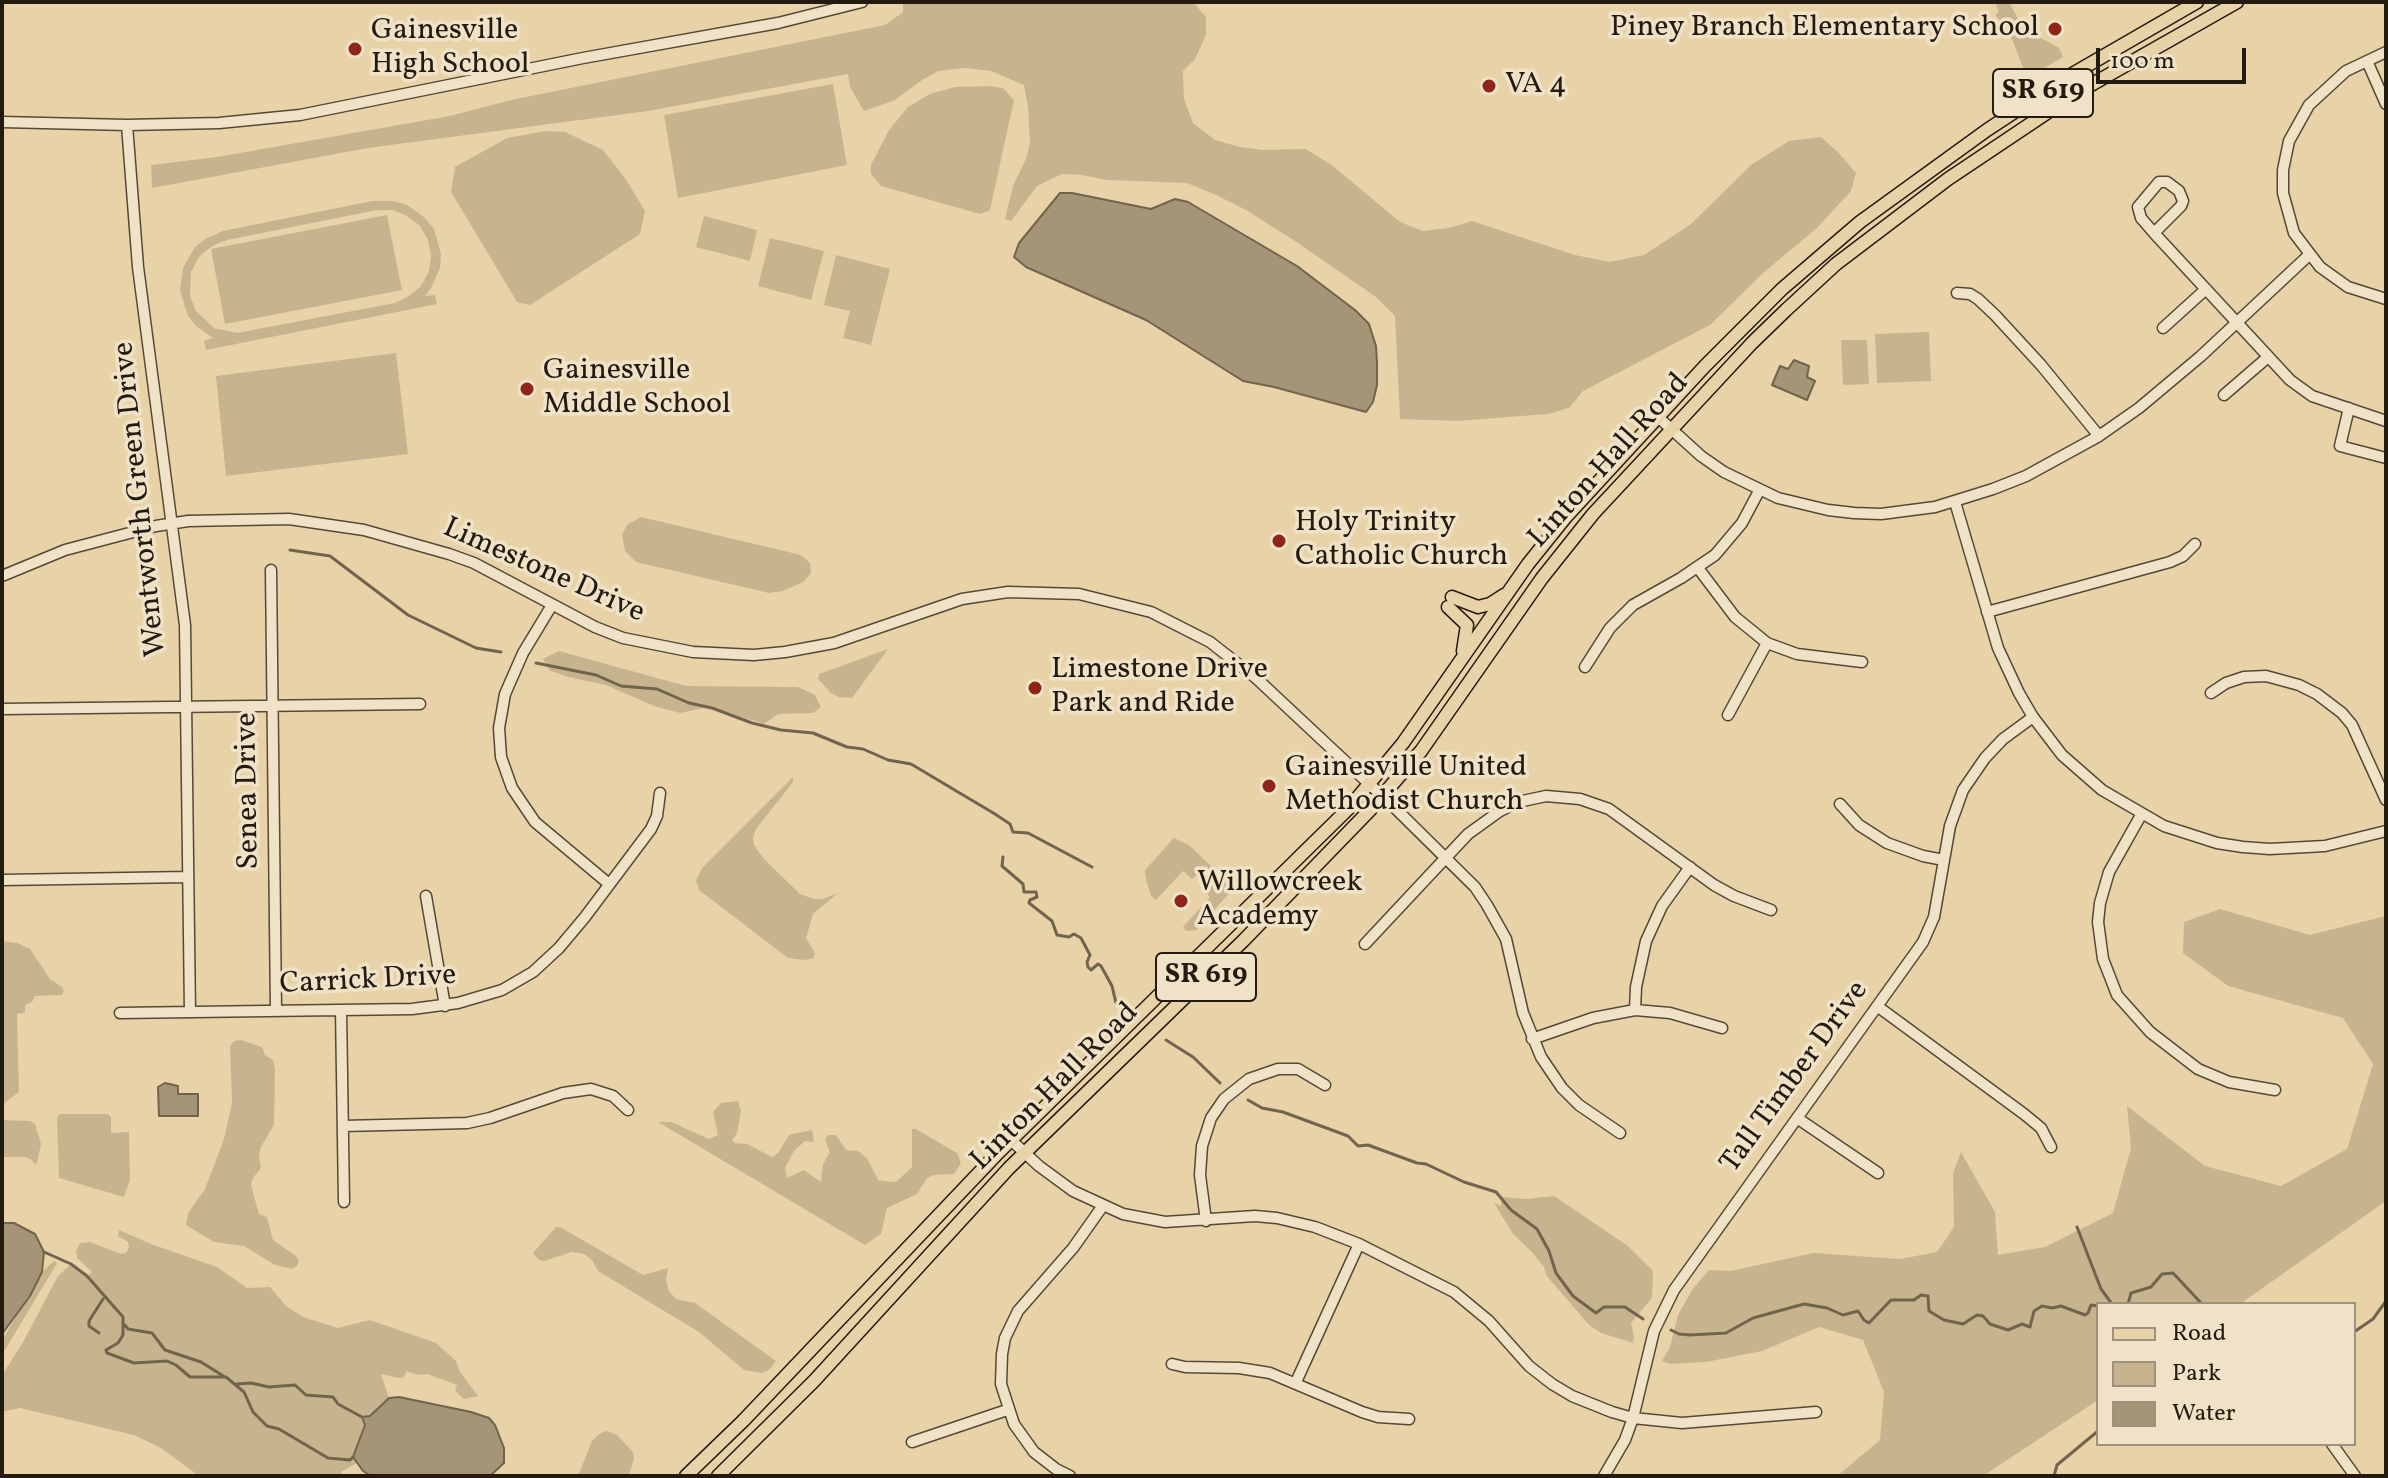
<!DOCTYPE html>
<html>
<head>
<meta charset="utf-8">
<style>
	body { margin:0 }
	#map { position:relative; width:2388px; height:1478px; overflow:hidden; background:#e8d3a9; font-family:Vollkorn,serif }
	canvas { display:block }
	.frame { position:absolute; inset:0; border:4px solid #241b10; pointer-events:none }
	.legend { position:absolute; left:2096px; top:1302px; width:260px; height:144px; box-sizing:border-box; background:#f0e2c7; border:2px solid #9e927e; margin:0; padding:10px 14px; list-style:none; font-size:24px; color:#241b10 }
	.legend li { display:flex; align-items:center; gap:16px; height:40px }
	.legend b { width:40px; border:2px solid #9e927e }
	.scale { position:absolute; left:2096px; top:48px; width:150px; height:36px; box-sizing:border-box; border:4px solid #241b10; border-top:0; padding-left:10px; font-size:24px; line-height:28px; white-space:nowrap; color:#241b10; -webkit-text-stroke:6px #f0e2c7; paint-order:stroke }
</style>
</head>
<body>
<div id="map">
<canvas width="2388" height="1478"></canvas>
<div class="frame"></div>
<ul class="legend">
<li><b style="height:10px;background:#e8d3a9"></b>Road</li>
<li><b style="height:22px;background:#c7b48f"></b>Park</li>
<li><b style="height:22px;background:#a59475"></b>Water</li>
</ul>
<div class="scale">100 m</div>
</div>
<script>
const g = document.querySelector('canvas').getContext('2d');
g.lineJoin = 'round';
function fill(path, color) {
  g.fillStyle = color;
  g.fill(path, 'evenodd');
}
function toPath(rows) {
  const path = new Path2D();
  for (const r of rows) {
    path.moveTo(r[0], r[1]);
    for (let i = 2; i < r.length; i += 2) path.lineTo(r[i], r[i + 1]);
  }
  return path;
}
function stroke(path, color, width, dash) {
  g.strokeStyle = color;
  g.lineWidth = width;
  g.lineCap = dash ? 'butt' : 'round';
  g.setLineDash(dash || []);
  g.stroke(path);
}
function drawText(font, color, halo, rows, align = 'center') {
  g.font = font + ' Vollkorn,serif';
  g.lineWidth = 7;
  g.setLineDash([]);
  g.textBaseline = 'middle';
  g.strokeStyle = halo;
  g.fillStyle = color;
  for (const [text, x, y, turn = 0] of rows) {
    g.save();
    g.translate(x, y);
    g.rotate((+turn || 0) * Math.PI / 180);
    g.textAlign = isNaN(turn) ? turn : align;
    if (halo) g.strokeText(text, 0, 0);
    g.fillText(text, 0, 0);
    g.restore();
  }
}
fill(toPath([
	[903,2,1193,2,1206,17,1206,35,1195,59,1183,71,1184,99,1193,123,1215,140,1240,147,1263,150,1306,149,1333,166,1400,222,1423,231,1449,228,1472,221,1575,255,1610,262,1644,255,1691,224,1751,165,1789,141,1821,137,1839,153,1856,173,1851,191,1817,228,1762,274,1710,325,1583,391,1569,408,1548,414,1458,421,1400,419,1395,316,1376,297,1295,241,1246,210,1216,195,1187,183,1107,180,1082,175,1062,174,1037,186,1011,221,1005,219,1013,186,1026,159,1030,143,1028,107,1024,85,991,71,965,68,939,71,922,80,895,100,864,111,850,87,848,74,648,111,368,148,152,188,151,165,217,157,450,116,511,100,885,25,903,12],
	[1995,2,2009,2,2023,28,2059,48,2063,57,2027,78,2012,39,1995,14,1999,13],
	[833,84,847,165,678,198,664,115],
	[990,86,1003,88,1014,100,990,210,980,214,881,186,871,174,871,165,889,130,908,107,930,94,955,87],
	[546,131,565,132,603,150,625,178,645,211,640,234,530,305,517,302,451,192,455,167,507,138],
	[372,201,393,201,407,205,424,217,434,229,441,254,440,268,431,288,425,296,435,295,437,304,206,350,204,341,213,338,196,326,188,316,180,291,183,268,195,247,205,239,223,231],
	[377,210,393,210,407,216,420,226,428,240,431,256,429,271,421,286,409,296,395,303,237,333,214,328,196,311,190,296,191,272,199,257,212,246,227,240],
	[387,215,402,290,225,324,211,249],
	[704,216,757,230,750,261,696,247],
	[770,238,824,251,811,300,758,286],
	[836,255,890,269,871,345,843,338,850,311,824,305],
	[1929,332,1931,381,1877,383,1875,334],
	[1841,340,1867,340,1869,384,1843,385],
	[396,353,408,454,226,476,216,376],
	[641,517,801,555,810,563,811,573,803,582,783,591,769,593,636,562,625,551,622,535,627,525],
	[888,649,852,698,839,697,831,693,818,679,819,674],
	[559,651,686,686,798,687,815,695,821,707,813,713,778,714,764,724,723,711,704,708,680,713,654,706,606,685,568,677,549,670,543,659],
	[793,777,793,782,756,829,753,837,754,845,764,859,800,894,814,899,823,899,838,893,813,914,806,938,815,953,814,958,806,960,788,958,699,890,696,880,702,868],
	[1174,838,1189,845,1234,888,1196,930,1187,931,1183,927,1210,897,1201,888,1206,882,1198,874,1192,879,1183,871,1156,900,1151,896,1146,880,1145,870],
	[2220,909,2310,935,2386,916,2386,1201,2240,1304,2098,1304,2098,1400,1983,1476,1837,1476,1880,1440,1884,1392,1863,1340,1819,1327,1762,1351,1706,1362,1670,1364,1662,1361,1670,1347,1678,1315,1692,1290,1709,1270,1731,1271,1813,1253,1900,1259,1937,1252,1954,1227,1953,1173,1961,1152,1995,1212,1998,1255,2045,1247,2113,1213,2131,1148,2127,1106,2205,1166,2281,1186,2347,1149,2373,1064,2343,1018,2228,986,2183,953,2184,922],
	[2,941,17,943,30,949,50,979,62,987,64,991,62,995,35,996,32,1002,25,1005,25,1013,17,1014,19,1092,2,1105],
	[241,1040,262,1047,265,1055,273,1060,275,1068,274,1125,261,1147,259,1154,261,1168,253,1178,251,1185,259,1214,267,1217,273,1240,296,1256,299,1261,297,1266,292,1269,275,1265,244,1246,214,1242,186,1225,188,1213,205,1189,224,1139,232,1103,230,1046,234,1041],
	[738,1101,741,1111,737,1133,732,1140,734,1143,747,1144,772,1157,778,1153,789,1135,812,1130,814,1142,805,1141,794,1151,785,1168,787,1178,804,1170,821,1182,823,1164,830,1152,825,1140,828,1135,836,1135,846,1150,858,1151,867,1158,878,1180,883,1181,896,1182,912,1167,912,1129,916,1129,957,1153,961,1163,954,1174,934,1175,927,1178,917,1194,887,1208,881,1234,865,1245,658,1122,671,1122,709,1139,718,1135,713,1112,721,1103],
	[60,1114,108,1114,111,1117,111,1133,129,1132,130,1180,124,1197,59,1178,57,1118],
	[2,1120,30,1121,35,1124,41,1144,37,1163,34,1164,32,1160,25,1157,2,1157],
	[1554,1196,1628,1246,1653,1271,1652,1298,1631,1323,1634,1336,1633,1343,1601,1333,1589,1325,1546,1275,1544,1267,1531,1251,1513,1234,1494,1203,1501,1206,1502,1197,1526,1199],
	[556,1227,560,1227,643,1275,668,1268,666,1280,669,1291,676,1299,695,1303,776,1361,770,1369,762,1373,744,1370,699,1332,598,1271,592,1260,584,1254,572,1252,544,1261,539,1260,533,1253],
	[119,1230,151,1244,217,1267,247,1288,270,1287,286,1306,303,1317,338,1328,370,1320,436,1343,456,1361,460,1372,478,1396,464,1399,455,1391,457,1385,427,1374,418,1375,406,1371,404,1377,399,1378,381,1374,389,1398,370,1416,365,1416,363,1419,365,1425,353,1457,357,1463,341,1472,344,1476,199,1476,161,1448,134,1435,20,1408,2,1412,2,1375,22,1344,58,1276,71,1264,87,1276,92,1272,77,1258,76,1251,80,1243,90,1242,121,1254,126,1253,129,1247,128,1242,118,1236],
	[54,1261,57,1263,2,1355,4,1337,42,1272],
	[606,1431,617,1435,633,1452,634,1459,629,1475,578,1476,592,1441,599,1434]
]), '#c7b48f');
const water = toPath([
	[1060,193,1072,193,1151,209,1175,199,1188,202,1297,266,1355,310,1369,324,1376,346,1377,363,1377,385,1373,402,1366,412,1274,387,1243,381,1146,320,1026,267,1014,257,1019,243,1060,193],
	[1794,360,1809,366,1807,377,1815,381,1807,400,1772,385,1780,366,1788,369,1794,360],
	[165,1083,178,1086,178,1094,198,1094,198,1116,159,1116,158,1087,165,1083],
	[2,1223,14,1223,35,1234,44,1252,42,1272,30,1296,2,1334,2,1223],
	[399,1397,471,1412,489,1418,495,1425,504,1448,504,1463,490,1476,371,1476,363,1471,353,1457,365,1425,362,1417,370,1416,389,1398,399,1397]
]);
fill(water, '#a59475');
stroke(water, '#71644d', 2);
stroke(toPath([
	[290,550,330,556,408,615,476,648,501,652],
	[536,663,596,675,621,686,657,689,689,703,712,708,752,723,781,730,813,733,847,747,863,749,888,760,911,764,995,814,1010,824,1013,832,1028,833,1092,867],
	[1003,857,1002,866,1023,884,1024,892,1036,892,1037,897,1030,900,1029,903,1052,921,1057,935,1069,937,1074,934,1081,938,1090,955,1087,962,1088,967,1091,970,1098,964,1101,966,1112,986,1116,1003,1126,1011],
	[1166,1040,1193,1057,1220,1083],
	[1248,1100,1262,1108,1283,1112,1348,1136,1358,1146,1368,1145,1417,1163,1426,1164,1464,1182,1496,1192,1511,1210,1537,1229,1549,1251,1556,1273,1573,1296,1596,1313,1604,1307,1625,1307,1643,1319],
	[2077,1227,2101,1289,2112,1304],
	[44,1252,71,1264,87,1276,123,1317,123,1335,118,1343,106,1350,107,1353,134,1363,167,1361,176,1365,190,1377,226,1377,244,1392,253,1412,267,1426,279,1429,328,1458,350,1460,353,1457],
	[2128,1304,2131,1293,2151,1287,2162,1274,2173,1273,2202,1304],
	[125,1325,128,1329,152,1333,165,1350,201,1362,225,1377],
	[1671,1330,1679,1334,1690,1335,1726,1333,1753,1318,1804,1304,1827,1308,1843,1315,1858,1311,1864,1320,1869,1323,1891,1300,1914,1300,1921,1295,1928,1296,1929,1311,1944,1320,1963,1324,1977,1315,1983,1316,1990,1324,2008,1330,2022,1324,2030,1327,2034,1311,2042,1306,2052,1308,2061,1306,2085,1315,2088,1313,2091,1305,2098,1306],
	[2354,1332,2373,1319,2386,1301],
	[99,1333,89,1326,89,1321,103,1299],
	[237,1384,251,1383,269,1387,295,1385,306,1395,333,1397,338,1404,362,1417],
	[2054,1476,2057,1465,2098,1431]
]), '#71644d', 3);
const minor = toPath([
	[2386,52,2346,71,2309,105,2289,141,2283,170,2283,193,2294,233,2320,267,2348,287,2386,299],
	[2367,61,2386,104],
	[2,122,127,125,219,123,300,115,583,58,778,23,862,2],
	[127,125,138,267,185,625,190,1012],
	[2154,233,2141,218,2138,207,2159,182,2167,182,2179,191,2183,201,2181,206,2154,233,2290,380,2312,396,2386,421],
	[1957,293,1970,294,1978,299,1995,315,2041,365,2099,436],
	[2163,328,2206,289],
	[2224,395,2268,357],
	[2349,408,2340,446,2386,458],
	[1658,417,1701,456,1724,472,1778,498,1828,510,1854,513,1881,514,1935,507,1993,489,2026,476,2099,436,2139,408,2201,356,2309,255],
	[1955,502,1998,648,2019,693,2033,717,2062,755,2102,790,2164,826,2217,843,2243,847,2270,849,2325,846,2386,831],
	[1698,568,1735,617,1767,643,1797,654,1862,662],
	[271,570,276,1011],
	[2,576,65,550,156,526,188,521,289,519,364,530,449,554,474,563,595,627,623,638,693,652,754,655,785,652,834,643,962,599,1008,592,1079,594,1151,612,1210,642,1256,678,1395,808,1475,887,1487,905,1506,939,1523,1013,1541,1057,1562,1088,1579,1105,1620,1133],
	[552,605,523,653,505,694,499,728,501,757,512,788,535,822,609,884],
	[1987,612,2170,562,2183,556,2195,544],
	[1585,667,1610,628,1633,605,1681,578,1715,555,1742,523,1759,491],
	[2211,693,2226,683,2244,677,2266,676,2299,685,2317,694,2342,713,2352,725,2386,800],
	[2,709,420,704],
	[1728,715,1767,643],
	[1840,804,1859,825,1887,843,1923,856,1944,860],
	[2141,815,2109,872,2100,903,2098,922,2103,959,2117,995,2150,1032,2198,1069,2229,1082,2275,1090],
	[2,880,188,877],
	[426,896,445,1006],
	[1365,944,1468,834,1500,811,1518,802,1546,796,1580,799,1609,809,1714,885,1734,896,1771,910],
	[1877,1006,2024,1114,2041,1128,2051,1147],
	[341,1010,344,1202],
	[1635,1010,1636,987,1646,941,1662,906,1690,867],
	[120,1013,412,1009,458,1003,502,990,533,972,559,948,585,917,651,829,657,816,660,793],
	[1532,1039,1593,1018,1635,1010,1670,1013,1722,1028],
	[1797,1118,1878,1173],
	[343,1126,467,1123,490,1118,563,1093,591,1089,613,1096,628,1110],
	[1012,1141,1039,1166,1073,1191,1123,1214,1165,1222,1255,1216,1277,1218,1315,1227,1359,1244,1454,1292,1489,1321,1529,1366,1552,1384,1572,1396,1612,1412,1633,1418,1682,1423,1816,1412],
	[1206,1221,1200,1175,1202,1146,1211,1118,1224,1099,1249,1079,1278,1069,1298,1069,1325,1085],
	[1172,1364,1185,1367,1239,1368,1270,1373,1362,1412,1378,1417,1409,1419],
	[1296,1382,1359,1244],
	[912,1442,1007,1410],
	[2332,1444,2355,1476],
	[1070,1476,1056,1469,1034,1452,1014,1424,1001,1384,1002,1354,1005,1338,1018,1311,1073,1248,1102,1207],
	[1604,1476,1625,1440,1633,1418,1654,1331,1674,1290,1923,942,1934,917,1950,826,1963,790,1985,758,2003,739,2033,717]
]);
const major = toPath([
	[1452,597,1478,607,1490,604,1504,595],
	[1448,607,1467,625,1463,651],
	[686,1476,743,1421,996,1155,1348,809,1403,743,1528,564,1565,518,1705,366,1782,289,1860,222,1987,130,2069,76,2197,2],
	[718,1476,814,1381,1009,1168,1243,941,1370,810,1421,751,1542,578,1593,514,1752,343,1786,310,1836,264,1948,179,2075,94,2237,2]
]);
stroke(minor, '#554936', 13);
stroke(major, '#241b10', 15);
stroke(minor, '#f0e2c7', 10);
stroke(major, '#e8d3a9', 12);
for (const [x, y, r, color] of [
	[2055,29,8,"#8f2418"],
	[355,49,8,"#8f2418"],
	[1489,86,8,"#8f2418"],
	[527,389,8,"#8f2418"],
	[1279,541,8,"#8f2418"],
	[1035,688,8,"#8f2418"],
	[1269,786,8,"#8f2418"],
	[1181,901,8,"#8f2418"]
]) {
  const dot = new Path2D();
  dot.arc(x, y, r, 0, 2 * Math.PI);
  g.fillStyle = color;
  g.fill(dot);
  stroke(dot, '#f0e2c7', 3);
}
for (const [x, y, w] of [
	[2043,93,100],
	[1206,977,100]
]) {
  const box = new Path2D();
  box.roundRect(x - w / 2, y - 24, w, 48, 6);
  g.fillStyle = '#f0e2c7';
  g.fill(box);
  stroke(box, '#241b10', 2);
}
drawText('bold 28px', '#241b10', null, [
	["SR 619",2043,93],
	["SR 619",1206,977]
]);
drawText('30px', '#241b10', '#f0e2c7', [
	["Piney Branch Elementary School",2039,29,"right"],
	["Gainesville",371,32],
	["High School",371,66],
	["VA 4",1505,86],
	["Gainesville",543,372],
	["Middle School",543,406],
	["Holy Trinity",1295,524],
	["Catholic Church",1295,558],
	["Limestone Drive",1051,671],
	["Park and Ride",1051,705],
	["Gainesville United",1285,769],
	["Methodist Church",1285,803],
	["Willowcreek",1197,884],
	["Academy",1197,918]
], 'left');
drawText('30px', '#241b10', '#f0e2c7', [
	["Linton Hall Road",1610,462,-48],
	["Wentworth Green Drive",142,499,-96],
	["Limestone Drive",543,572,24],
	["Senea Drive",250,791,-91],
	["Carrick Drive",368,982,-3],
	["Tall Timber Drive",1796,1078,-54],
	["Linton Hall Road",1056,1088,-45]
]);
</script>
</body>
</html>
